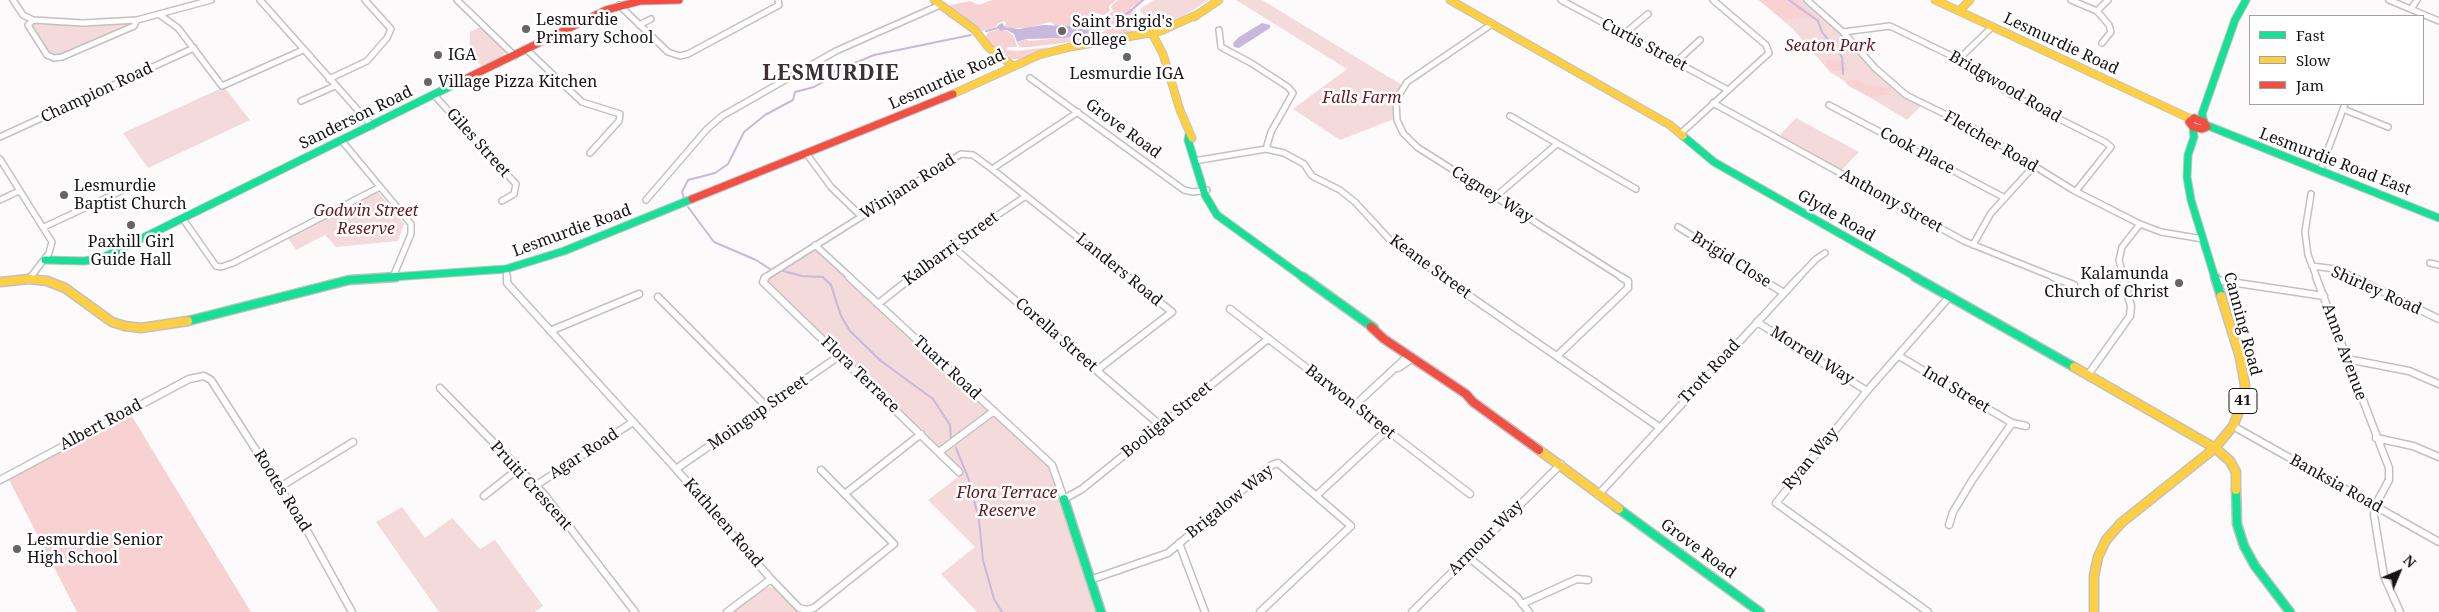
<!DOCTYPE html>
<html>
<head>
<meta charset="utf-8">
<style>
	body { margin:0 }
	#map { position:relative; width:2439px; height:612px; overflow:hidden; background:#fdfafc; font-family:"Noto Serif",serif }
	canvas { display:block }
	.legend { position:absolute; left:2249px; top:15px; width:175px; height:90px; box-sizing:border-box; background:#fff; border:1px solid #a2a0a1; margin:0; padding:6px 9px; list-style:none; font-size:15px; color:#161215 }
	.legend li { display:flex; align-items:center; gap:10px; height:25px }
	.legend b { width:25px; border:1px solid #a2a0a1 }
	.north { position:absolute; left:2374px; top:547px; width:50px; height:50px; -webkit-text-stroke:4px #fff; paint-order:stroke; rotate:45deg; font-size:14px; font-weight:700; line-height:20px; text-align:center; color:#161215 }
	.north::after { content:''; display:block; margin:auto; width:18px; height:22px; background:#161215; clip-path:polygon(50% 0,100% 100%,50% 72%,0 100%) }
</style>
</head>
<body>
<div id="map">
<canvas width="2439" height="612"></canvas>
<ul class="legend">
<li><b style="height:6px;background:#16e098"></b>Fast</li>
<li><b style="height:6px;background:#ffcf43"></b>Slow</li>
<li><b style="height:6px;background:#f24e42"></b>Jam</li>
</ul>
<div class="north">N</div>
</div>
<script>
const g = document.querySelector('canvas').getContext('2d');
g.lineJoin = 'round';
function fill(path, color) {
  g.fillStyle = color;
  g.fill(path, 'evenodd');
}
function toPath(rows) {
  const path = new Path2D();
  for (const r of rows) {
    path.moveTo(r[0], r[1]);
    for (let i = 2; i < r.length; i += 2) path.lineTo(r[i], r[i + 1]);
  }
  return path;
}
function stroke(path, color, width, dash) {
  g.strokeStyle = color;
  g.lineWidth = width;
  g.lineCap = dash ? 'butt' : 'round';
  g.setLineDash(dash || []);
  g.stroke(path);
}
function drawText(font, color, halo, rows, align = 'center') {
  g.font = font + ' "Noto Serif",serif';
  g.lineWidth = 5;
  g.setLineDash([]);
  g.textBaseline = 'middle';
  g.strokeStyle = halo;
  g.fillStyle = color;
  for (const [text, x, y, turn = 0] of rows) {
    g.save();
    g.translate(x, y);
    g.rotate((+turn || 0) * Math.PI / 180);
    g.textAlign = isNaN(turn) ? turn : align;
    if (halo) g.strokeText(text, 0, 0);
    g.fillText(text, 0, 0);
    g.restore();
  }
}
fill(toPath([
	[1154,0,1209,0,1173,22,1159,26,1140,12,1141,8],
	[1236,0,1262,0,1402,85,1392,101,1394,119,1340,140,1293,109,1347,69],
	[1759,0,1807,0,1892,83,1923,104,1907,120,1871,98,1830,72,1793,29],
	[33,23,75,26,133,24,58,56,51,54,31,25],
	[480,27,506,52,501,57,482,67,469,54,470,32],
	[224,87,250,120,148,168,123,133],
	[1796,118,1859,152,1839,173,1777,138],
	[375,188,404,224,398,241,336,247,325,235,296,250,285,234],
	[815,245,1052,465,1102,612,977,612,941,574,975,547,928,500,958,477,959,472,764,278],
	[402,507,425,538,452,518,480,549,495,540,543,606,535,612,439,612,376,522],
	[770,587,774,588,793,608,800,612,733,612,765,588]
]), '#f5dadb');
fill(toPath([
	[992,0,1116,0,1109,6,1110,11,1104,15,1090,12,1088,18,1076,20,1073,26,1059,27,1050,22,1028,28,1011,28,1004,27,1006,23,1004,21,997,24,996,27,981,31,948,17,947,7,951,5,970,1,979,5],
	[1118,0,1146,0,1130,8,1134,11,1134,15,1141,17,1155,28,1139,33,1140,29,1134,23,1128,27,1134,33,1101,36,1099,34,1105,31,1109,21,1105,18,1105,16,1113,11,1111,6],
	[1759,0,1799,0,1801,6,1821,20,1805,17,1783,20],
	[997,30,1007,31,1014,36,1017,47,1008,47,1006,50,1017,51,1050,47,1019,59,1007,59,985,39,988,32],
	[1097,35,1094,39,1030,47,1020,47,1017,43,1026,39,1029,41],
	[1830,59,1845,62,1848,71,1834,71,1827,67,1826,61],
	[1850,80,1858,80,1865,85,1889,88,1893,91,1882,92,1895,94,1874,96,1871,98,1849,86,1845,82],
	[128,410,251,612,77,612,7,476]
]), '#f8d1d2');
fill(toPath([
	[1089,18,1096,18,1102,23,1102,29,1099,33,1065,38,1026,39,1017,42,1014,34,1007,30,1000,31,997,26,1002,23,1005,27,1019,29,1043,25,1073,26,1076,20],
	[1262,23,1270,25,1270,28,1239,48,1234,47,1233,43,1239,37]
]), '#c8b8de');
stroke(toPath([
	[1789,0,1818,21,1822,32,1842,57,1843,74],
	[1102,24,1108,19,1128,13,1143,0],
	[986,31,998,28],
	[684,198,682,192,688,180,715,173,728,164,744,132,765,115,793,100,795,92,814,87,823,82,831,73,874,55,971,35],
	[688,207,714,242,756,260,770,269],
	[783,271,802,276,823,277,831,285,841,316,850,331,881,361,933,399,950,425,951,441],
	[956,448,969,480,979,520,983,560,994,599,1002,612]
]), '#c8b8de', 2);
const streetFar1 = toPath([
	[13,0,23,15,33,20,83,23,137,20,211,0],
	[260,0,372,126],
	[457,0,515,56],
	[1561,0,1728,90],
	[1807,0,1843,32,1875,68,1906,95,1973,128,2073,190,2140,224,2161,232,2203,239],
	[2071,0,2097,11,2108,0],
	[2389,0,2439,21],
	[619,5,668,52,680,56,688,54,779,5,778,0],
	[2411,9,2417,0],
	[2097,11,2109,25,2111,32,2102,43],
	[160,15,178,28,222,86,303,50],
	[33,20,28,25,47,55,54,58,62,57,134,26,137,20],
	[1492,24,1407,82,1396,100,1397,120,1403,133,1417,147,1623,278],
	[639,25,651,19],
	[1219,30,1221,47,1251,63,1288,87,1293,93,1271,132,1266,149],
	[1843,32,1890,26,1952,56,2012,95,2105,142,2111,147,2076,191],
	[1624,34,1648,14],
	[527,50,582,102,620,114,619,121,590,153],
	[1959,59,1992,27],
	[1676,62,1700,40],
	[1030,78,1184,190,1193,192,1207,190],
	[329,79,367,61,387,38,391,29,365,0],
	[434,95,516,184,514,194,502,201],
	[301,101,335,86],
	[1713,103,1964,241,2056,278],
	[1829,105,2005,198],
	[2343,109,2388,127],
	[1510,116,1636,189],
	[1680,134,1769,53,1766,45,1713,0],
	[0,137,194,48],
	[342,141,411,224,411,234,393,277],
	[806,153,831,187,861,216],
	[0,159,52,242,49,253,30,278],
	[1194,161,1266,149,1284,153,1304,164,1312,176,1340,190,1355,202,1391,241,1444,278],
	[992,169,1129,278],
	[2320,171,2345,104],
	[2311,194,2305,232,2308,255,2317,278],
	[1495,197,1557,144],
	[0,200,19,191],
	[646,200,707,129,722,116,836,51,940,5],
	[183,219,216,266,221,267,233,263,380,187],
	[44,227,134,185],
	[1678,227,1760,278],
	[815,245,851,278],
	[1973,245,1991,213,2034,166],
	[952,246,989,278],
	[2430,263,2439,265],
	[2312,266,2335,269,2356,278],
	[506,269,507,278],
	[764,278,961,154,973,155,992,169,1078,112],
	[911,278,947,249,1026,196],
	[1798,278,1816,259,1825,253],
	[2124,278,2119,260,2122,247,2140,224]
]);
const street = toPath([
	[507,277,507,283,676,469,771,579,799,608,807,610,814,608,894,544,821,470],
	[766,277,763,282,959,472],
	[849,277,1052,465,1064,499,1082,489,1268,339],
	[988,277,1160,425],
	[1442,277,1659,427],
	[1758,277,1784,293],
	[2053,277,2074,285],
	[2316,277,2389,468,2389,480,2375,506,2374,515,2384,576,2400,612],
	[2353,277,2439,319],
	[29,279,31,277],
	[2217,280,2324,296],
	[658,297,767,407],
	[878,304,912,277],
	[1230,309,1470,494],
	[1757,322,1867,391],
	[550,331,639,294],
	[1557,356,1628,288,1628,281,1621,277],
	[1899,356,2012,423,1973,479,1953,512,1949,525],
	[2347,359,2409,371,2439,384],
	[1398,368,1413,358],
	[1097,370,1172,312,1128,277],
	[2088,375,2130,316,2131,306,2123,277],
	[440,388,544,494,635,612],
	[1354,406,1409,355],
	[2012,423,2026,426],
	[2233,426,2439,542],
	[2376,438,2413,446,2439,457],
	[939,452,994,411],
	[676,469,839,356],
	[0,480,189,379,204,376,211,380,304,525,352,612],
	[535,486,633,422],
	[280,487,353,442],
	[846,493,921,434],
	[1317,495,1386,431],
	[1598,495,1799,277],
	[484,496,518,469],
	[1179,543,1205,612],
	[1467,556,1517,597,1529,612],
	[1090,580,1168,553,1272,465,1278,463,1351,526,1260,612],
	[1522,604,1577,579,1588,580],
	[727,612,771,579],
	[1412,612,1561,464],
	[1928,612,1776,503,1867,391,1950,296]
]);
const fastFar1 = toPath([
	[2204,122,2202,114,2235,20,2246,0],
	[2206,125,2439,218],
	[2193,127,2194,137,2188,155,2187,177,2191,200,2215,278],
	[1189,135,1188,140,1205,195,1217,215,1304,278],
	[1683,136,1714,162,1918,278],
	[45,260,84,261,102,258,457,83],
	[378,278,506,269,564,251,692,199]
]);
const fast = toPath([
	[1303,277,1374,328],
	[1915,277,2074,367],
	[2215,277,2221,296],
	[188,321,349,280,396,277],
	[2236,490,2237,524,2244,546,2255,566,2290,612],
	[1064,499,1101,612],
	[1616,507,1760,612]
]);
const slowFar1 = toPath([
	[934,0,975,30,989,48,1013,66],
	[1450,0,1670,125,1683,136],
	[1935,0,2191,119],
	[1959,11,1970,0],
	[1194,17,1219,0],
	[1155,33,1154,37,1163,54,1180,110,1192,138],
	[953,94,1039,55,1070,47,1161,31,1196,15]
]);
const slow = toPath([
	[0,282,29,279,47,281,65,288,112,322,125,326,141,328,188,321],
	[2074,367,2215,448,2230,461,2236,472,2236,490],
	[1539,450,1619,509],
	[2094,612,2094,576,2098,557,2106,540,2121,523,2215,448,2233,426,2244,399,2245,385,2240,357,2221,296]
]);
const jamFar1 = toPath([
	[457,83,606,10,640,1,679,0],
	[2194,118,2204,122,2207,127,2202,129,2193,127,2189,122,2194,118],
	[692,199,953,94]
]);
const jam = toPath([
	[1371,327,1384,339,1466,394,1473,402,1539,450]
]);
stroke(streetFar1, '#c3c0c2', 8);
stroke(street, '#c3c0c2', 9);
stroke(fastFar1, '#c3c0c2', 9);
stroke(fast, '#c3c0c2', 11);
stroke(slowFar1, '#c3c0c2', 9);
stroke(slow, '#c3c0c2', 11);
stroke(jamFar1, '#c3c0c2', 9);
stroke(jam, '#c3c0c2', 11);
stroke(streetFar1, '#fffeff', 5);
stroke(street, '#fffeff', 6);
stroke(fastFar1, '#16e098', 7);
stroke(fast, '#16e098', 8);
stroke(slowFar1, '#ffcf43', 7);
stroke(slow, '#ffcf43', 8);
stroke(jamFar1, '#f24e42', 7);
stroke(jam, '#f24e42', 8);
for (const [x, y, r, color] of [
	[526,29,5,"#676366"],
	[1062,31,5,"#676366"],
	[438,55,5,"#676366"],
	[1127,57,5,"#676366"],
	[428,82,5,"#676366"],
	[64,195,5,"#676366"],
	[131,225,5,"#676366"],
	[2179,283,5,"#676366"],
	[17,549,5,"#676366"]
]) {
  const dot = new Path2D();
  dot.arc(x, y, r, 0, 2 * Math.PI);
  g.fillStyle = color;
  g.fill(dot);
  stroke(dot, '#fff', 2);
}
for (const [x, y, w] of [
	[2243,401,28]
]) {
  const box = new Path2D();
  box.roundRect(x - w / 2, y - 12.5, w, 25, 4);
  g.fillStyle = '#fff';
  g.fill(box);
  stroke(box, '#161215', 1);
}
drawText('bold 15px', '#161215', null, [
	["41",2243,401]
]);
drawText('16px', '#161215', '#fff', [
	["Lesmurdie",536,20],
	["Primary School",536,38],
	["Saint Brigid's",1072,22],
	["College",1072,40],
	["IGA",448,55],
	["Lesmurdie IGA",1127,74,"center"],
	["Village Pizza Kitchen",438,82],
	["Lesmurdie",74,186],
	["Baptist Church",74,204],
	["Paxhill Girl",131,242,"center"],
	["Guide Hall",131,260,"center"],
	["Kalamunda",2169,274,"right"],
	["Church of Christ",2169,292,"right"],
	["Lesmurdie Senior",27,540],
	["High School",27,558]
], 'left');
drawText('16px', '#161215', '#fff', [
	["Lesmurdie Road",2061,44,25],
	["Curtis Street",1644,45,28],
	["Lesmurdie Road",947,80,-24],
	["Bridgwood Road",2005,87,30],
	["Champion Road",97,93,-25],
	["Sanderson Road",356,118,-26],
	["Grove Road",1123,129,36],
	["Fletcher Road",1991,142,30],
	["Giles Street",478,143,48],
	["Cook Place",1917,151,28],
	["Lesmurdie Road East",2335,162,21],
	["Winjana Road",908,187,-32],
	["Cagney Way",1492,195,32],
	["Anthony Street",1891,201,29],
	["Glyde Road",1836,216,30],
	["Lesmurdie Road",572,231,-20],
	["Kalbarri Street",951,249,-36],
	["Brigid Close",1731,260,32],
	["Keane Street",1430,267,36],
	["Landers Road",1119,270,39],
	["Shirley Road",2376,291,24],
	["Canning Road",2242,324,75],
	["Corella Street",1056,335,41],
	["Anne Avenue",2344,352,70],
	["Morrell Way",1812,356,32],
	["Tuart Road",947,368,43],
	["Trott Road",1710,372,-47],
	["Flora Terrace",860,375,44],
	["Ind Street",1956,390,31],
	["Barwon Street",1350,402,38],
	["Moingup Street",758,413,-35],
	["Booligal Street",1167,420,-39],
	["Albert Road",101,425,-28],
	["Agar Road",584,454,-33],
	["Ryan Way",1811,459,-50],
	["Banksia Road",2336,484,29],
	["Pruiti Crescent",531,486,48],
	["Rootes Road",282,491,58],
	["Brigalow Way",1230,502,-39],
	["Kathleen Road",723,523,49],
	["Armour Way",1486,538,-45],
	["Grove Road",1698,549,36]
]);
drawText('italic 16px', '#651721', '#fff', [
	["Seaton Park",1830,46],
	["Falls Farm",1362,98],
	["Godwin Street",366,211],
	["Reserve",366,229],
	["Flora Terrace",1007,493],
	["Reserve",1007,511]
]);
g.letterSpacing = '1px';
drawText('bold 21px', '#3a3136', '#fff', [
	["LESMURDIE",831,74]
]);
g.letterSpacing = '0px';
</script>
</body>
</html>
